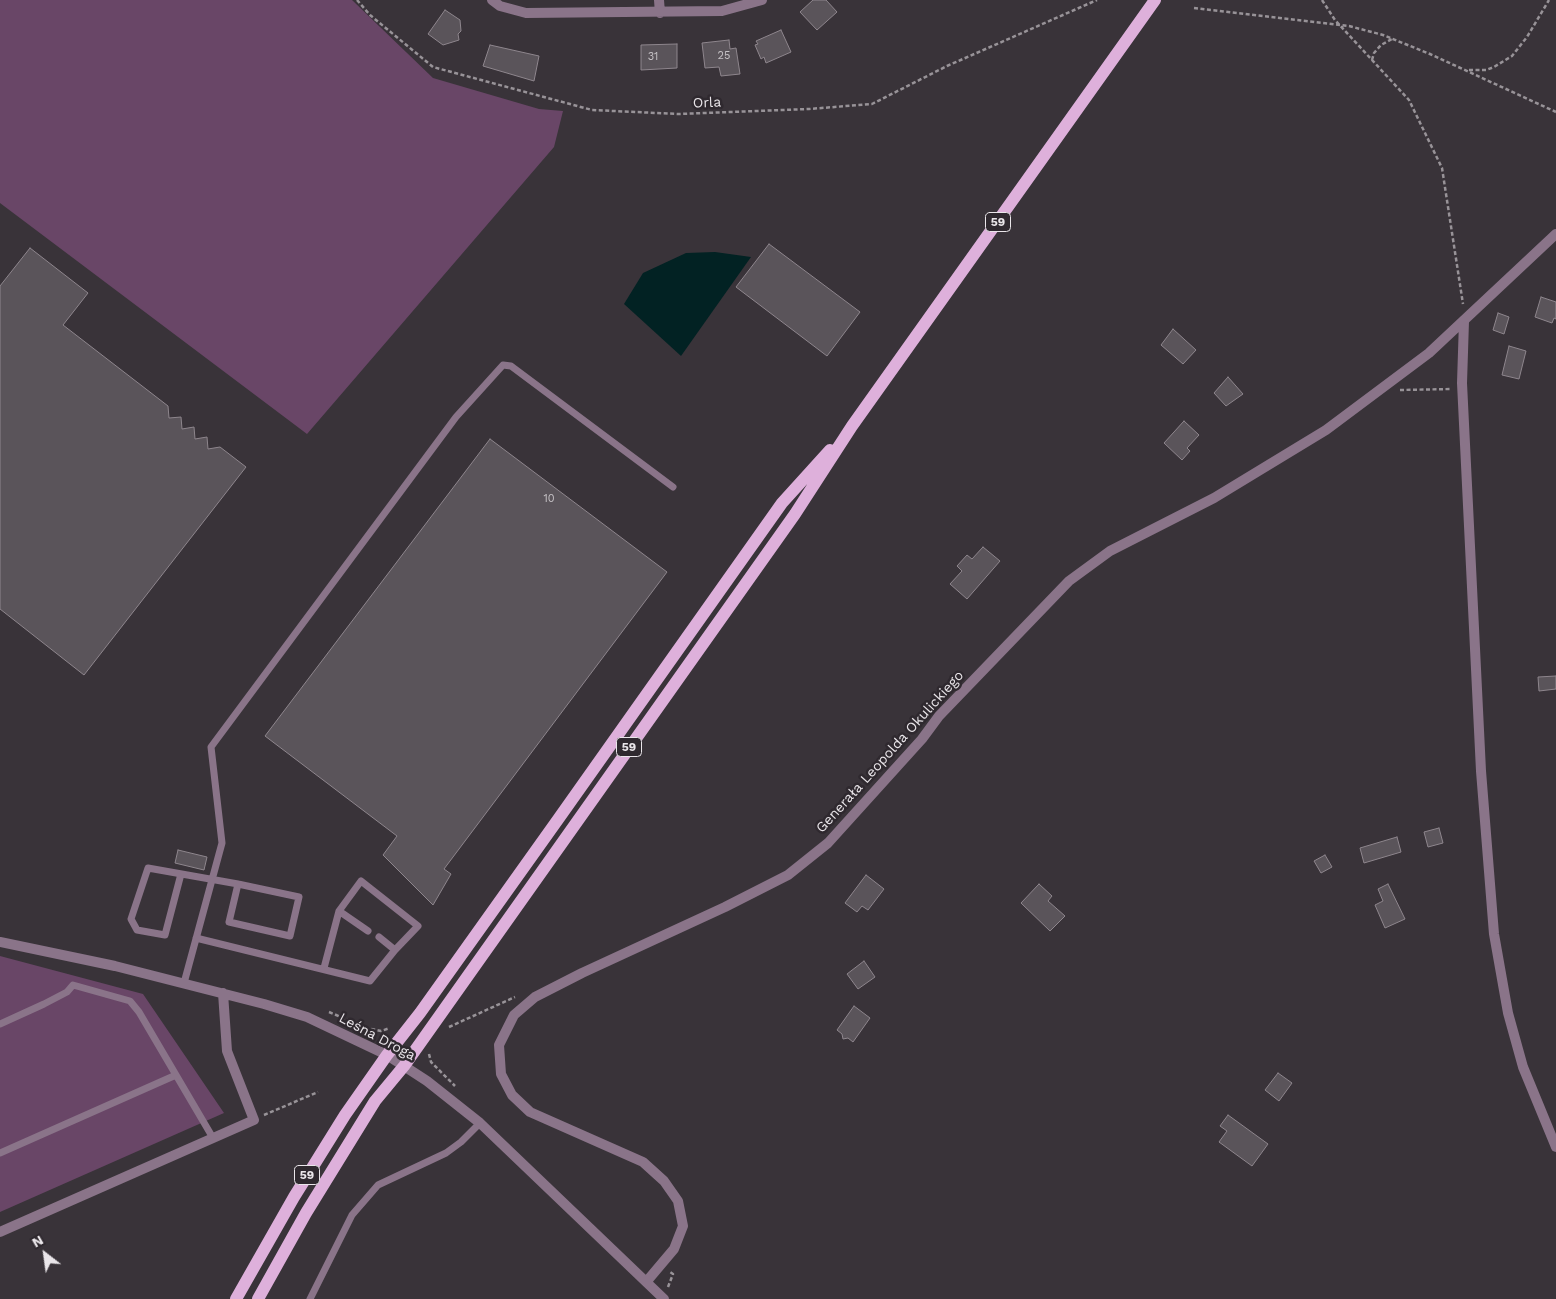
<!DOCTYPE html>
<html>
<head>
<meta charset="utf-8">
<style>
	body { margin:0 }
	#map { position:relative; width:1556px; height:1299px; overflow:hidden; background:#393339; font-family:"Work Sans",sans-serif }
	canvas { display:block }
	.north { position:absolute; left:20px; top:1229px; width:50px; height:50px; -webkit-text-stroke:4px #2f292f; paint-order:stroke; rotate:330deg; font-size:14px; font-weight:700; line-height:20px; text-align:center; color:#eae6ea }
	.north::after { content:''; display:block; margin:auto; width:18px; height:22px; background:#eae6ea; clip-path:polygon(50% 0,100% 100%,50% 72%,0 100%) }
</style>
</head>
<body>
<div id="map">
<canvas width="1556" height="1299"></canvas>
<div class="north">N</div>
</div>
<script>
const g = document.querySelector('canvas').getContext('2d');
g.lineJoin = 'round';
function fill(path, color) {
  g.fillStyle = color;
  g.fill(path, 'evenodd');
}
function toPath(rows) {
  const path = new Path2D();
  for (const r of rows) {
    path.moveTo(r[0], r[1]);
    for (let i = 2; i < r.length; i += 2) path.lineTo(r[i], r[i + 1]);
  }
  return path;
}
function stroke(path, color, width, dash) {
  g.strokeStyle = color;
  g.lineWidth = width;
  g.lineCap = dash ? 'butt' : 'round';
  g.setLineDash(dash || []);
  g.stroke(path);
}
function drawText(font, color, halo, rows, align = 'center') {
  g.font = font + ' "Work Sans",sans-serif';
  g.lineWidth = 5;
  g.setLineDash([]);
  g.textBaseline = 'middle';
  g.strokeStyle = halo;
  g.fillStyle = color;
  for (const [text, x, y, turn = 0] of rows) {
    g.save();
    g.translate(x, y);
    g.rotate((+turn || 0) * Math.PI / 180);
    g.textAlign = isNaN(turn) ? turn : align;
    if (halo) g.strokeText(text, 0, 0);
    g.fillText(text, 0, 0);
    g.restore();
  }
}
fill(toPath([
	[0,0,352,0,433,78,539,109,563,111,554,147,307,434,0,203],
	[0,956,143,994,224,1113,0,1212]
]), '#694667');
fill(toPath([
	[715,252,751,257,681,356,624,304,643,273,686,253]
]), '#022223');
const building = toPath([
	[813,0,826,0,837,12,817,30,800,12,813,0],
	[445,10,460,20,461,31,458,34,459,40,443,45,428,34,445,10],
	[781,30,791,52,766,63,764,57,761,59,755,45,758,44,756,41,781,30],
	[729,40,730,49,736,48,740,74,721,76,719,67,705,68,702,43,729,40],
	[677,44,677,68,641,70,641,45,677,44],
	[490,45,539,56,534,81,483,66,490,45],
	[769,244,860,312,827,356,736,287,769,244],
	[30,248,88,293,63,325,168,406,169,418,181,417,182,429,194,427,195,439,207,437,208,449,220,447,246,467,84,675,0,609,0,286,30,248],
	[1541,297,1556,302,1556,319,1554,318,1552,323,1535,317,1541,297],
	[1498,313,1509,317,1504,334,1493,330,1498,313],
	[1173,329,1196,350,1183,364,1161,345,1173,329],
	[1509,346,1526,351,1519,379,1502,375,1509,346],
	[1228,377,1243,394,1226,406,1214,393,1228,377],
	[1184,421,1199,435,1187,448,1190,451,1182,460,1164,443,1184,421],
	[490,439,667,572,444,869,451,874,433,905,383,855,397,836,265,736,490,439],
	[983,547,1000,561,967,599,950,584,962,571,957,566,967,555,972,559,983,547],
	[1556,676,1556,689,1539,691,1538,677,1556,676],
	[1439,828,1443,843,1428,847,1424,832,1439,828],
	[1397,837,1401,852,1364,863,1360,848,1397,837],
	[178,850,207,857,204,870,175,863,178,850],
	[1325,855,1332,867,1321,873,1314,861,1325,855],
	[866,875,884,889,868,910,862,906,857,912,845,903,866,875],
	[1039,884,1052,896,1048,901,1065,916,1050,931,1021,903,1039,884],
	[1388,884,1405,919,1385,928,1375,905,1383,901,1378,889,1388,884],
	[864,961,875,977,858,989,847,974,864,961],
	[854,1006,870,1018,853,1042,848,1038,843,1039,842,1034,837,1030,854,1006],
	[1278,1073,1292,1083,1279,1101,1265,1090,1278,1073],
	[1228,1115,1268,1144,1252,1166,1219,1142,1227,1131,1220,1126,1228,1115]
]);
fill(building, '#5a545a');
stroke(building, '#8e868d', 1);
stroke(toPath([
	[357,0,370,15,433,67,592,110,679,114,809,109,872,104,947,66,1097,0],
	[1322,0,1335,20,1409,100,1442,168,1463,304],
	[1194,8,1349,26,1383,35,1430,54,1556,112],
	[1372,60,1374,53,1381,45,1392,39],
	[1469,70,1486,70,1494,67,1512,56,1527,37,1549,0],
	[1400,390,1452,389],
	[329,1012,367,1028,381,1031,390,1028],
	[449,1027,515,997],
	[429,1054,431,1062,455,1086],
	[264,1115,318,1092],
	[668,1287,673,1274,670,1272]
]), '#989398', 2.5, [4, 2.5]);
stroke(toPath([
	[181,874,165,935,137,930,131,919,148,868,238,884,299,897,290,936,229,922,238,884],
	[339,911,368,931],
	[379,937,395,950],
	[196,938,370,981,395,950,418,926,361,881,339,911,324,968],
	[184,983,222,843,211,747,456,417,503,365,511,366,673,487],
	[0,1024,44,1004,67,992,73,985,130,1001,139,1012,213,1138],
	[0,1153,176,1075],
	[310,1299,352,1215,378,1185,446,1153,461,1142,480,1123]
]), '#8a7489', 7);
stroke(toPath([
	[492,0,500,6,526,13,722,11,762,0],
	[659,0,660,13],
	[1464,321,1462,383,1481,771,1494,934,1508,1013,1523,1067,1556,1147],
	[0,942,115,966,264,1004,307,1017,387,1055,427,1081,480,1123,664,1299],
	[0,1232,254,1120,227,1051,223,993],
	[647,1281,674,1249,683,1226,678,1201,664,1181,643,1162,530,1112,512,1095,501,1074,499,1045,514,1015,535,997,582,973,725,907,788,875,828,843,922,739,939,716,1069,581,1110,551,1214,498,1326,430,1429,353,1556,234]
]), '#8a7489', 10);
stroke(toPath([
	[236,1299,294,1197,345,1115,387,1055,420,1013,559,818,782,503,830,450],
	[258,1299,306,1213,375,1101,404,1066,795,514,852,426,1155,0]
]), '#deb0db', 12);
drawText('11px', '#c6c2c6', null, [
	["25",724,56],
	["31",653,57],
	["10",549,499]
]);
for (const [x, y, w] of [
	[998,222,25],
	[629,747,25],
	[307,1175,25]
]) {
  const box = new Path2D();
  box.roundRect(x - w / 2, y - 9.5, w, 19, 4);
  g.fillStyle = '#2f292f';
  g.fill(box);
  stroke(box, '#eae6ea', 1);
}
drawText('bold 12px', '#eae6ea', null, [
	["59",998,222],
	["59",629,747],
	["59",307,1175]
]);
drawText('14px', '#eae6ea', '#2f292f', [
	["Orla",707,103,-2],
	["Generała Leopolda Okulickiego",890,752,-48],
	["Leśna Droga",377,1037,28]
]);
</script>
</body>
</html>
